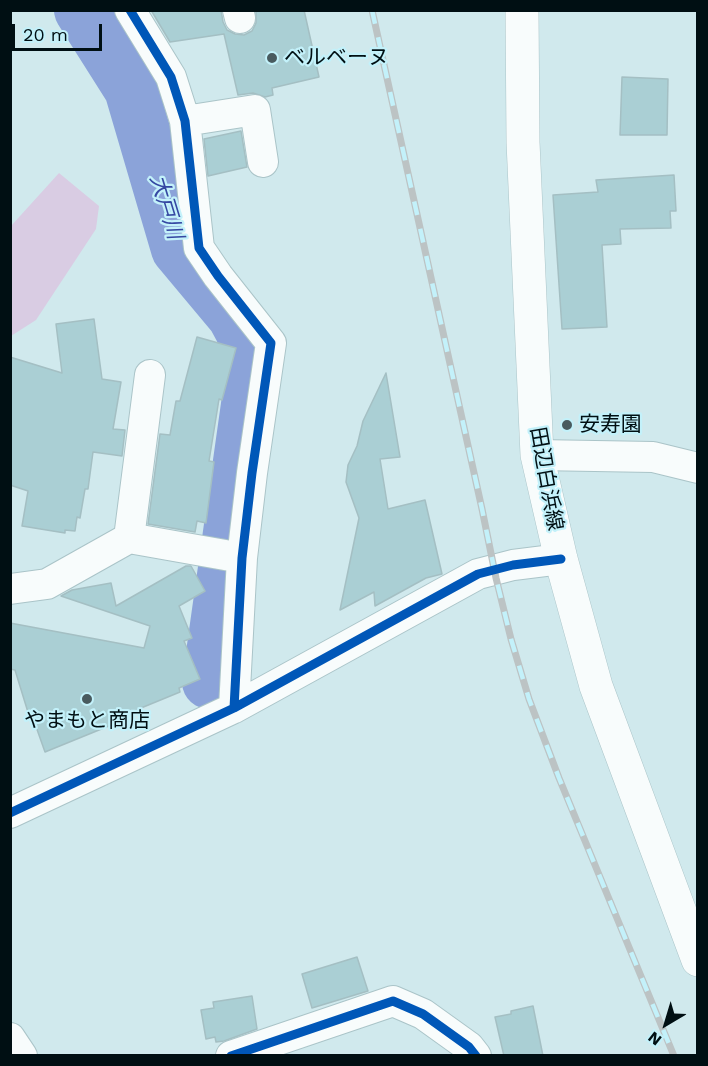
<!DOCTYPE html>
<html>
<head>
<meta charset="utf-8">
<style>
	body { margin:0 }
	#map { position:relative; width:708px; height:1066px; overflow:hidden; background:#d0e9ed; font-family:"Work Sans",sans-serif }
	canvas { display:block }
	.frame { position:absolute; inset:0; border:12px solid #000f13; pointer-events:none }
	.north { position:absolute; left:636px; top:994px; width:60px; height:60px; -webkit-text-stroke:4px #c3f1fa; paint-order:stroke; rotate:218deg; font-size:16px; font-weight:700; line-height:24px; text-align:center; color:#000f13 }
	.north::after { content:''; display:block; margin:auto; width:21px; height:27px; background:#000f13; clip-path:polygon(50% 0,100% 100%,50% 72%,0 100%) }
	.scale { position:absolute; left:12px; top:24px; width:90px; height:27px; box-sizing:border-box; border:3px solid #000f13; border-top:0; padding-left:8px; font-size:18px; line-height:21px; white-space:nowrap; color:#000f13; -webkit-text-stroke:4px #c3f1fa; paint-order:stroke }
</style>
</head>
<body>
<div id="map">
<canvas width="708" height="1066"></canvas>
<div class="frame"></div>
<div class="north">N</div>
<div class="scale">20 m</div>
</div>
<script>
const g = document.querySelector('canvas').getContext('2d');
g.lineJoin = 'round';
function fill(path, color) {
  g.fillStyle = color;
  g.fill(path, 'evenodd');
}
function toPath(rows) {
  const path = new Path2D();
  for (const r of rows) {
    path.moveTo(r[0], r[1]);
    for (let i = 2; i < r.length; i += 2) path.lineTo(r[i], r[i + 1]);
  }
  return path;
}
function stroke(path, color, width, dash) {
  g.strokeStyle = color;
  g.lineWidth = width;
  g.lineCap = dash ? 'butt' : 'round';
  g.setLineDash(dash || []);
  g.stroke(path);
}
function drawText(font, color, halo, rows, align = 'center') {
  g.font = font + ' "Work Sans","Noto Sans JP",sans-serif';
  g.lineWidth = 4.5;
  g.setLineDash([]);
  g.textBaseline = 'middle';
  g.strokeStyle = halo;
  g.fillStyle = color;
  for (const [text, x, y, turn = 0] of rows) {
    g.save();
    g.translate(x, y);
    g.rotate((+turn || 0) * Math.PI / 180);
    g.textAlign = isNaN(turn) ? turn : align;
    if (halo) g.strokeText(text, 0, 0);
    g.fillText(text, 0, 0);
    g.restore();
  }
}
fill(toPath([
	[59,173,99,206,96,229,36,320,11,336,11,226]
]), '#d9cce3');
stroke(toPath([
	[81,10,131,89,178,249,234,316,255,355,209,682]
]), '#8ba3d9', 54);
const building = toPath([
	[151,10,221,10,223,22,227,30,235,34,244,35,252,31,256,23,256,10,304,10,319,77,272,88,273,95,265,97,253,93,238,95,224,34,170,42,151,10],
	[622,77,668,79,667,135,620,135,622,77],
	[241,131,247,167,208,176,204,139,241,131],
	[674,175,676,211,670,211,671,228,620,229,621,244,602,245,607,327,562,329,553,195,598,192,596,180,674,175],
	[94,319,102,379,121,382,113,429,125,430,122,456,93,452,88,489,85,489,80,518,77,517,75,531,65,530,65,533,22,526,28,491,10,485,10,357,62,373,56,324,94,319],
	[197,337,236,348,222,400,219,399,209,461,214,462,206,523,197,521,195,532,148,524,160,434,170,435,176,401,180,401,197,337],
	[386,373,400,457,380,459,388,509,425,500,442,574,426,578,375,606,374,592,340,610,359,518,346,482,348,465,357,446,363,421,386,373],
	[186,566,191,566,205,591,179,606,192,638,184,641,200,679,179,688,180,692,124,715,126,719,45,752,34,721,31,722,15,670,10,669,10,623,144,648,150,626,61,596,72,590,111,583,116,606,186,566],
	[357,957,368,991,312,1008,302,974,357,957],
	[252,996,257,1029,224,1041,216,1042,215,1037,206,1039,201,1010,214,1008,213,1002,252,996],
	[533,1006,543,1056,504,1056,495,1017,511,1014,511,1011,533,1006]
]);
fill(building, '#aacfd4');
stroke(building, '#a4bfc3', 1.5);
const minor = toPath([
	[130,10,171,77,185,121,199,248,218,276,271,343,252,473,242,558,234,708],
	[238,10,240,18],
	[185,121,255,110,263,162],
	[537,455,653,457,698,468],
	[129,538,150,375],
	[10,589,47,584,129,538,242,558],
	[10,813,234,708,478,574,513,565,561,559],
	[10,1038,22,1056],
	[231,1056,393,1001,423,1014,469,1047,476,1056]
]);
const major = toPath([
	[522,10,523,142,537,455,561,559,596,686,698,960]
]);
stroke(minor, '#aac4c8', 32);
stroke(major, '#aac4c8', 34);
stroke(minor, '#f8fcfc', 30);
stroke(major, '#f8fcfc', 33);
const rail = toPath([
	[372,10,482,509,496,578,511,639,529,699,559,778,674,1056]
]);
stroke(rail, '#bcc3c4', 7);
stroke(rail, '#c3f1fa', 4.5, [14]);
stroke(toPath([
	[130,10,171,77,185,121,199,248,218,276,271,343,252,473,242,558,234,708],
	[10,813,234,708,478,574,513,565,561,559],
	[231,1056,393,1001,423,1014,469,1047,476,1056]
]), '#0057b8', 9);
for (const [x, y, r, color] of [
	[272,58,6,"#495b5f"],
	[567,425,6,"#495b5f"],
	[87,699,6,"#495b5f"]
]) {
  const dot = new Path2D();
  dot.arc(x, y, r, 0, 2 * Math.PI);
  g.fillStyle = color;
  g.fill(dot);
  stroke(dot, '#c3f1fa', 2);
}
drawText('21px', '#000f13', '#c3f1fa', [
	["ベルベーヌ",284,58],
	["安寿園",579,425],
	["やまもと商店",87,721,"center"]
], 'left');
drawText('21px', '#000f13', '#c3f1fa', [
	["田辺白浜線",546,479,80]
]);
drawText('italic 22px', '#3548a2', '#c3f1fa', [
	["大戸川",166,207,73]
]);
</script>
</body>
</html>
